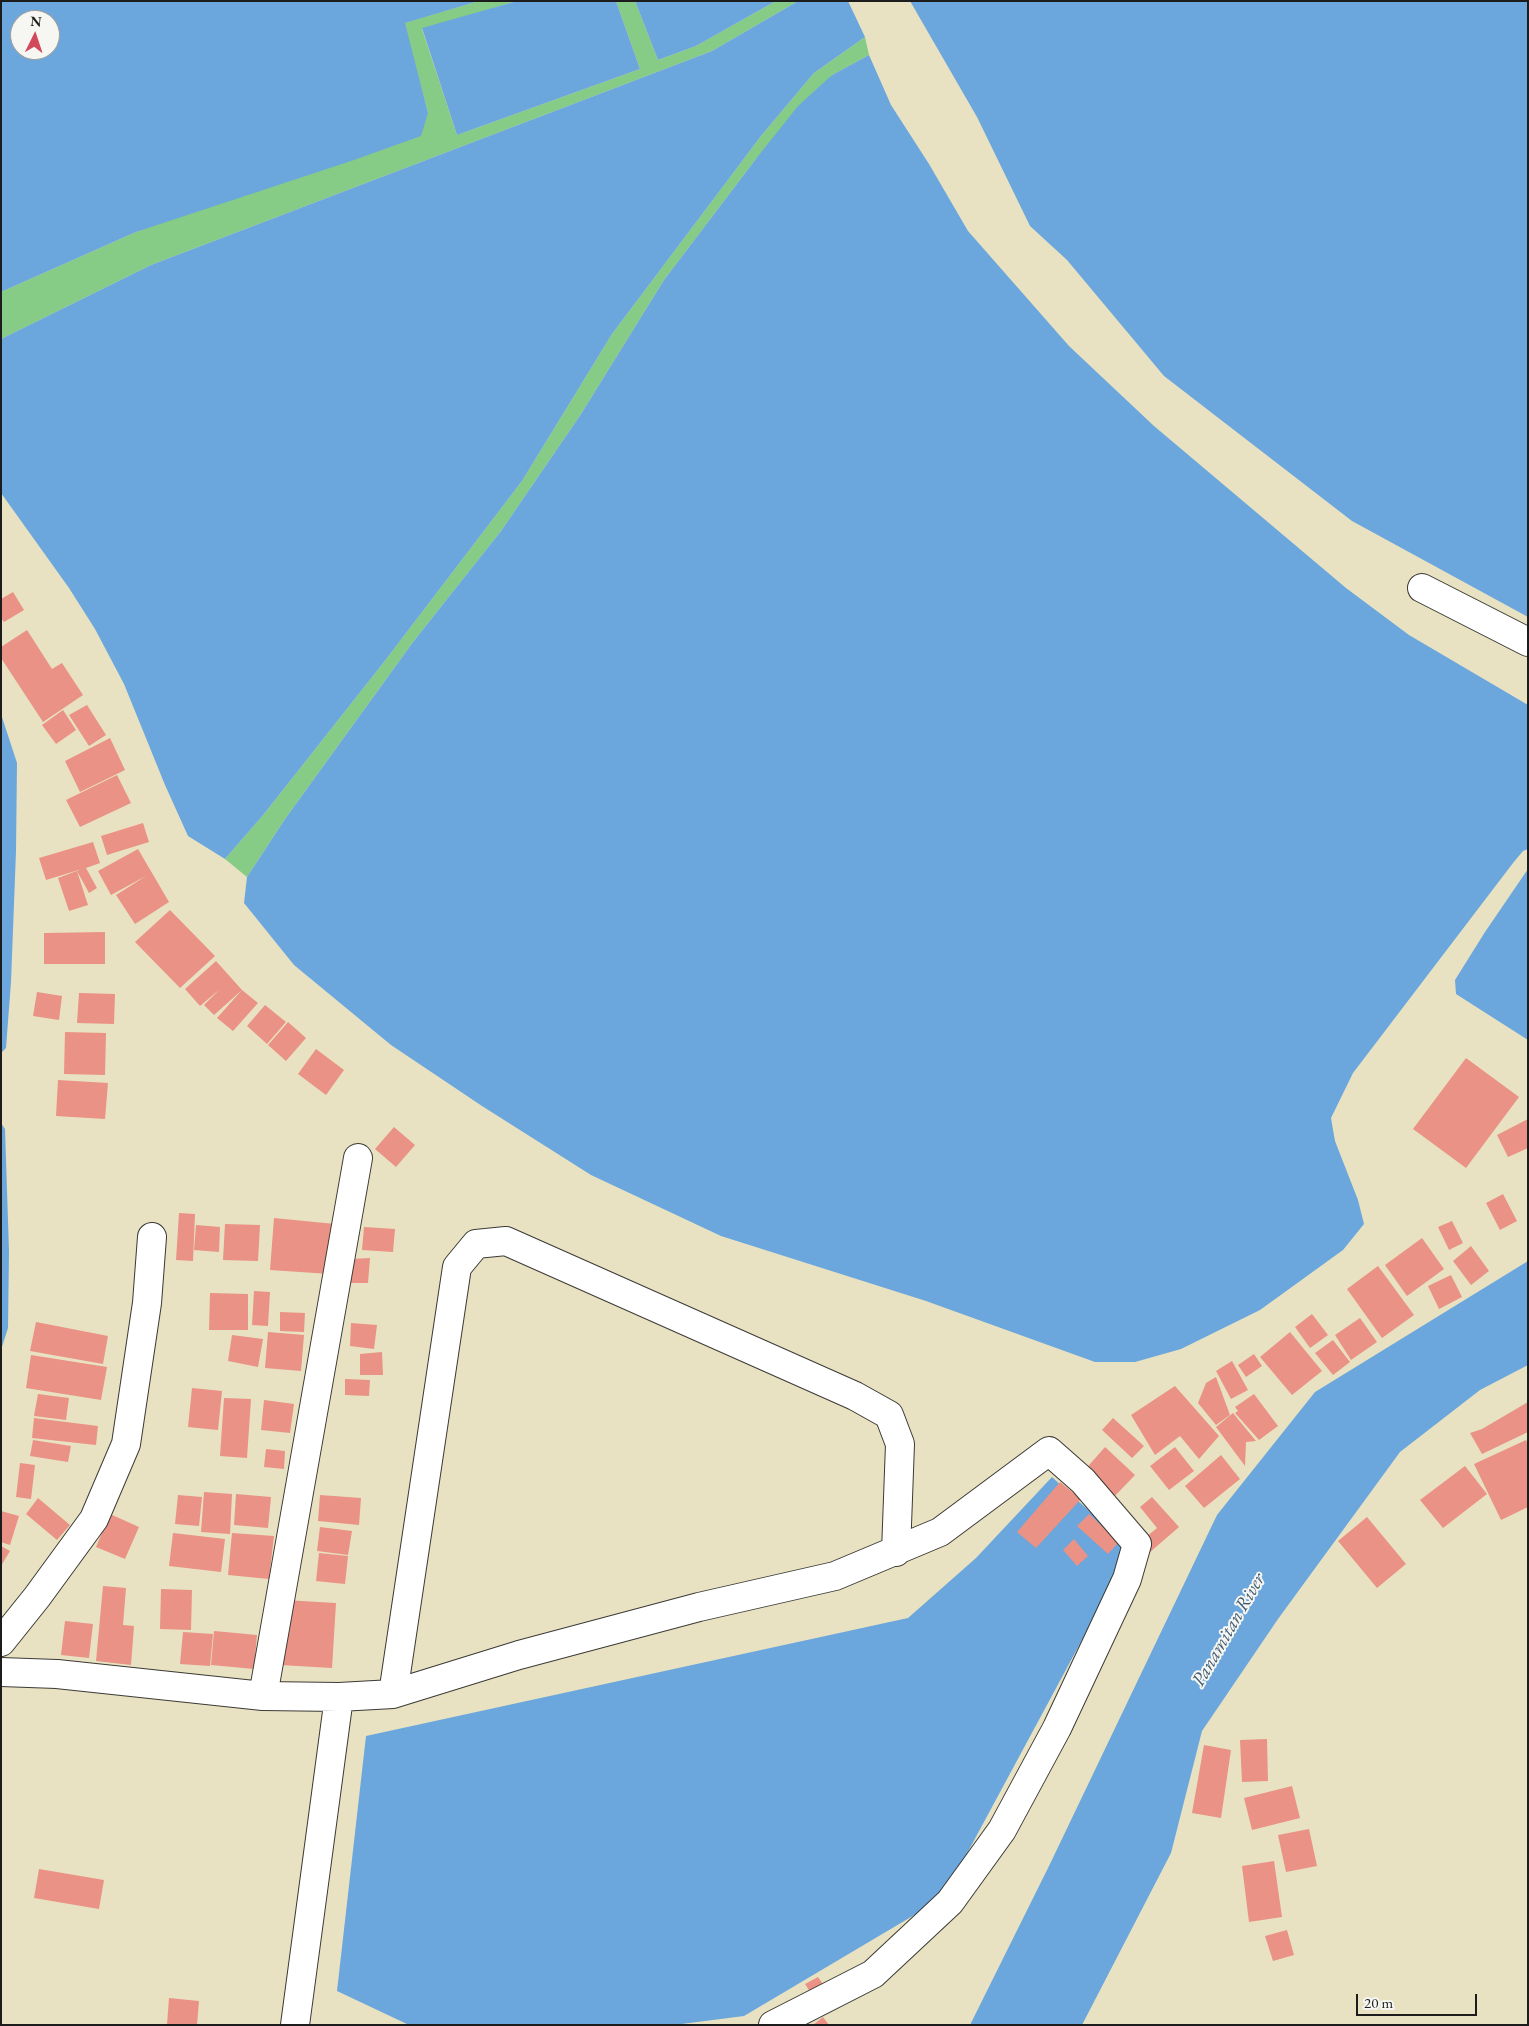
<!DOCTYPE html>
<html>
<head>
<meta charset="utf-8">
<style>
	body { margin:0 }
	#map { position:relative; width:1529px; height:2026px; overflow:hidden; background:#e8e2c2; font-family:"EB Garamond",serif }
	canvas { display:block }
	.frame { position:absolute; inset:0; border:2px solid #1c1c1c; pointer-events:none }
	.north { position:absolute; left:10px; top:10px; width:50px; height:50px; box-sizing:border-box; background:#f6f6f2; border:1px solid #9f9f9c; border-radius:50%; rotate:4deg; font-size:14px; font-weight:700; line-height:20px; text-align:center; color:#1c1c1c }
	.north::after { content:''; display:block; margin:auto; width:18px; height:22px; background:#d1495b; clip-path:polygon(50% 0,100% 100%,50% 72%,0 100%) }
	.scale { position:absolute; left:1356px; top:1994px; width:121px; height:22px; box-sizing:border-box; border:2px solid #1c1c1c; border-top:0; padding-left:6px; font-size:15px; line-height:18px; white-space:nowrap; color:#1c1c1c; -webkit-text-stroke:4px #f6f6f2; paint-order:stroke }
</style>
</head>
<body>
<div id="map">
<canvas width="1529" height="2026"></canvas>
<div class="frame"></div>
<div class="north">N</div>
<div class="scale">20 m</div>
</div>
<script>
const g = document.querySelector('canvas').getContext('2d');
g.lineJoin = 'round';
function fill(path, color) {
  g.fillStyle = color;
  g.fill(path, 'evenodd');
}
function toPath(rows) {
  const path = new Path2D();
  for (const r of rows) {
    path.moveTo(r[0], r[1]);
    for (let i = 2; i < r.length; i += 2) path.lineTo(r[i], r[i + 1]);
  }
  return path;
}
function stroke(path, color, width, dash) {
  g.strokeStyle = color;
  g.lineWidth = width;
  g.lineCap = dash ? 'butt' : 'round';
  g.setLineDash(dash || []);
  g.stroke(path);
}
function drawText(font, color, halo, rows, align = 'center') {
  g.font = font + ' "EB Garamond",serif';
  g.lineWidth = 4;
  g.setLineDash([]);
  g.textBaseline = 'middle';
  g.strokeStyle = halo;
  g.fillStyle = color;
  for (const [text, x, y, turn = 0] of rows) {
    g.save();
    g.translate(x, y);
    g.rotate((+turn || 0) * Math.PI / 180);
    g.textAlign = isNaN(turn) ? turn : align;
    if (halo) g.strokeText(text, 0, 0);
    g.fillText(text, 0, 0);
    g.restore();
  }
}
fill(toPath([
	[479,1,517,1,422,29,457,135,640,69,616,1,635,1,658,60,696,46,776,1,798,1,712,51,151,265,1,339,1,292,136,232,428,113,404,23],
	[865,37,869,55,832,75,755,160,664,280,581,414,501,531,413,642,285,819,247,877,225,859,264,814,384,662,522,481,612,334,761,136,814,73]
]), '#86cc86');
fill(toPath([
	[1,1,479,1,405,23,428,113,421,136,354,160,136,232,1,292],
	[20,20,50,20,50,50,20,50],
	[517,1,616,1,640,69,457,135,422,28],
	[635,1,776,1,696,46,658,60],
	[798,1,848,1,865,37,814,73,761,136,612,334,522,481,384,662,264,814,225,859,188,836,165,785,124,684,95,629,69,588,1,493,1,339,151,265,712,51],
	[910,1,1528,1,1528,617,1352,521,1164,376,1067,260,1030,226,977,117],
	[869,55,891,105,929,164,968,231,1069,346,1154,426,1346,588,1409,635,1528,705,1528,849,1523,851,1513,863,1353,1073,1331,1118,1335,1141,1358,1200,1364,1224,1343,1250,1260,1310,1181,1349,1135,1362,1095,1362,926,1301,721,1236,591,1175,482,1106,391,1045,294,965,244,903,247,877,285,819,413,642,501,531,581,414,664,280,755,160,798,106,832,75],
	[1,714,17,763,16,851,11,982,6,1048,1,1053],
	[1528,869,1528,1040,1456,994,1455,980,1485,932],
	[1,1123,5,1129,9,1251,8,1328,1,1350],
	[1528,1261,1528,1365,1480,1390,1400,1452,1278,1619,1202,1731,1171,1853,1082,2025,970,2025,1049,1866,1217,1515,1315,1392],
	[1052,1477,1131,1549,943,1898,744,2016,674,2025,409,2025,337,1991,366,1736,908,1618,976,1558]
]), '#6ba7dc');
fill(toPath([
	[13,592,24,610,4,622,1,618,1,599],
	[27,630,52,669,62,663,83,695,43,722,1,658,1,647],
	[87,705,106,735,89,746,69,715],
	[63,710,76,730,56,744,42,725],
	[110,738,125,770,80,792,65,761],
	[117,775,131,803,80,827,66,800],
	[143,823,149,842,107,855,101,836],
	[93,842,100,863,86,868,97,888,89,893,77,871,88,905,69,911,58,878,82,869,46,880,39,858],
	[138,849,169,902,135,924,116,895,146,876,111,895,98,871],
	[170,910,215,956,180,988,135,942],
	[105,932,105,964,44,964,44,933],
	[216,961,242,990,214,1015,204,1005,220,989,200,1006,185,989],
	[242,990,258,1003,233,1031,217,1018],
	[37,992,62,996,59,1020,33,1016],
	[79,993,115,994,114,1024,77,1023],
	[265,1005,286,1022,267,1044,247,1026],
	[288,1022,306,1038,286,1061,268,1045],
	[65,1032,106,1033,105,1075,64,1074],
	[316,1049,344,1070,326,1095,298,1074],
	[1466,1058,1519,1097,1466,1168,1413,1129],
	[58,1080,108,1083,105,1119,56,1116],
	[1528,1119,1528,1148,1508,1157,1497,1135],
	[394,1127,415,1145,396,1167,375,1149],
	[1503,1194,1517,1221,1500,1230,1486,1203],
	[179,1213,195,1214,193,1261,176,1260],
	[274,1218,335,1224,330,1274,270,1270],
	[1452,1221,1463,1243,1449,1250,1438,1227],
	[225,1224,260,1225,258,1261,223,1260],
	[196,1225,220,1227,219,1252,194,1250],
	[364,1227,395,1229,393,1252,362,1250],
	[1422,1238,1444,1269,1407,1296,1385,1265],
	[1471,1246,1489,1271,1471,1285,1453,1261],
	[370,1258,368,1283,350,1283,351,1259],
	[1378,1266,1414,1315,1382,1338,1347,1289],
	[1451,1275,1462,1297,1439,1309,1428,1286],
	[254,1291,270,1292,268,1326,252,1325],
	[210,1293,248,1294,248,1330,209,1330],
	[280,1312,305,1313,304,1332,280,1331],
	[1312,1314,1328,1335,1310,1348,1295,1327],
	[1360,1318,1377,1342,1351,1360,1335,1335],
	[36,1322,108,1336,103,1364,30,1351],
	[351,1323,377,1325,374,1349,350,1346],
	[268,1332,304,1335,301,1371,265,1368],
	[1290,1332,1322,1371,1292,1395,1260,1357],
	[232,1335,263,1339,258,1367,228,1361],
	[1333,1340,1350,1362,1333,1375,1315,1353],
	[382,1352,383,1375,360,1375,360,1354],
	[1254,1354,1262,1366,1246,1377,1238,1365],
	[31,1355,107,1367,101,1400,26,1388],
	[1232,1361,1248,1390,1231,1399,1216,1371],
	[1216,1377,1230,1415,1216,1425,1198,1403,1206,1383],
	[345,1379,370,1380,369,1396,345,1395],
	[1175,1386,1219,1436,1199,1459,1180,1436,1155,1455,1131,1415],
	[192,1388,222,1391,218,1430,188,1427],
	[38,1394,69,1398,66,1420,34,1416],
	[1254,1394,1278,1426,1259,1440,1235,1413,1238,1411,1235,1407],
	[224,1398,251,1399,247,1458,220,1456],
	[264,1400,294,1404,290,1433,261,1430],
	[1528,1402,1528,1432,1482,1454,1470,1433,1482,1429],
	[1233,1413,1256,1441,1246,1442,1245,1466,1216,1427],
	[34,1418,98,1426,96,1445,32,1438],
	[1113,1418,1144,1446,1132,1458,1102,1430],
	[33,1440,71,1446,68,1462,30,1456],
	[1526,1440,1528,1444,1528,1507,1501,1520,1474,1464],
	[1105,1447,1135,1475,1112,1499,1083,1472],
	[1175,1447,1194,1471,1169,1490,1150,1466],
	[266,1449,285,1451,284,1469,264,1467],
	[1221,1455,1240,1479,1204,1508,1185,1486],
	[20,1463,35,1465,31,1499,16,1497],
	[1465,1466,1487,1494,1443,1528,1420,1500],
	[1060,1482,1081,1499,1036,1548,1017,1532],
	[204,1492,232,1494,230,1534,201,1532],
	[236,1494,271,1497,268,1528,234,1525],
	[178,1495,202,1497,199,1526,175,1524],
	[320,1495,361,1498,359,1525,318,1521],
	[1152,1497,1179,1527,1149,1553,1140,1542,1157,1528,1140,1507],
	[38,1498,70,1525,57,1540,26,1514],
	[1,1511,19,1516,10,1545,1,1542],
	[110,1514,139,1527,125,1559,96,1547],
	[1089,1514,1119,1542,1108,1554,1077,1526],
	[1367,1517,1406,1564,1377,1588,1338,1541],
	[320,1527,352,1531,348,1555,317,1551],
	[173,1533,225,1539,221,1572,169,1566],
	[232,1533,274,1536,269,1579,228,1575],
	[1074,1539,1088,1556,1077,1566,1063,1550],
	[1,1546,10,1551,1,1566],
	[319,1553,348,1556,345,1584,316,1581],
	[103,1586,126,1588,123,1625,134,1626,131,1665,96,1661],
	[161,1589,192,1590,191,1630,160,1629],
	[284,1600,336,1603,332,1668,280,1665],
	[65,1621,93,1624,89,1658,61,1655],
	[214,1631,257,1635,254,1669,211,1665],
	[183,1632,213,1634,210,1666,180,1664],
	[1267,1739,1268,1781,1242,1782,1240,1740],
	[1204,1745,1231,1750,1221,1818,1192,1813],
	[1292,1786,1300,1818,1252,1830,1244,1798],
	[1309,1829,1317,1866,1286,1872,1278,1835],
	[1274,1861,1282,1917,1249,1922,1242,1866],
	[39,1869,104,1880,99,1909,34,1898],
	[1287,1930,1294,1955,1273,1961,1265,1936],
	[818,1977,827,1990,814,1998,805,1984],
	[169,1998,199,2001,197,2025,167,2025],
	[823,2017,829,2025,813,2025]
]), '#ea9285');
const minor = toPath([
	[1422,588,1528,642],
	[1,1642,37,1597,94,1519,126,1444,147,1303,152,1237],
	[1,1672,57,1674,263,1696,339,1697,393,1694,519,1655,699,1607,835,1576,940,1532,1049,1451,1083,1481,1137,1544,1127,1579,1057,1728,1002,1830,950,1902,873,1974,773,2025],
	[393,1694,457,1267,476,1244,506,1241,855,1396,889,1415,900,1444,896,1552],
	[263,1696,358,1158],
	[295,2025,339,1697]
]);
stroke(minor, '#3b3a35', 30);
stroke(minor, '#fff', 28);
drawText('italic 19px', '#405b72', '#f6f6f2', [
	["Panamitan River",1229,1630,-60]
]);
</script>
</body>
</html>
